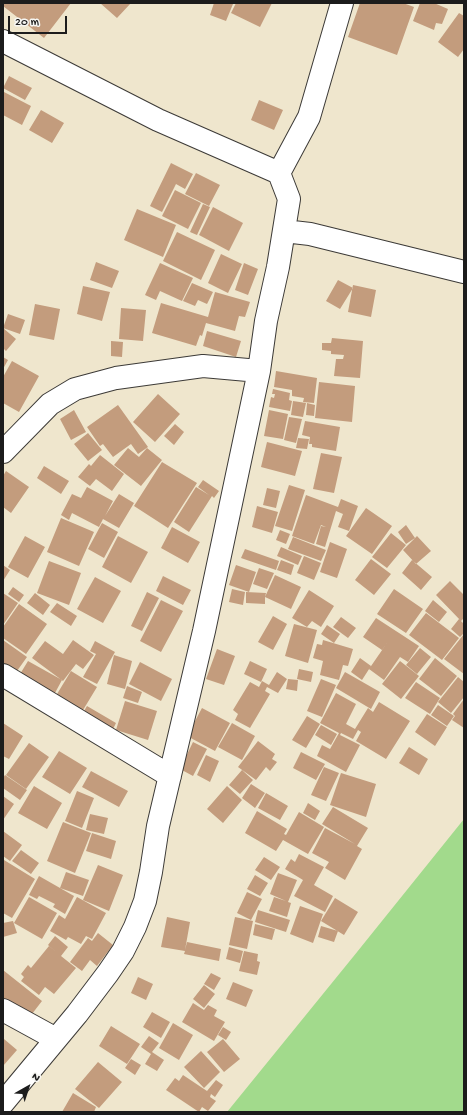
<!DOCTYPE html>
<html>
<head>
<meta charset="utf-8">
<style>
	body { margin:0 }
	#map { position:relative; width:467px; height:1115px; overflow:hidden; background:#efe6cd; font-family:"Gochi Hand",sans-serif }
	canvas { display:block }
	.frame { position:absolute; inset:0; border:4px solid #1c1c1c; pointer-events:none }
	.north { position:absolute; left:8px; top:1067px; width:40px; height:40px; -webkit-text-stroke:3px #f6f6f2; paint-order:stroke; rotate:39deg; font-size:11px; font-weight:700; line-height:16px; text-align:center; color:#1c1c1c }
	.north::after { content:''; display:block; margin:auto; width:14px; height:18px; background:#1c1c1c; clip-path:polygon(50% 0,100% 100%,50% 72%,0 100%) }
	.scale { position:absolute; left:8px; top:16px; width:59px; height:18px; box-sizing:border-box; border:2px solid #1c1c1c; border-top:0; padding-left:5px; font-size:12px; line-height:14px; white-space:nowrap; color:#1c1c1c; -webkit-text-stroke:3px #f6f6f2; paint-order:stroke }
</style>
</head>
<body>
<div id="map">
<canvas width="467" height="1115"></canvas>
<div class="frame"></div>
<div class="north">N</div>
<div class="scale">20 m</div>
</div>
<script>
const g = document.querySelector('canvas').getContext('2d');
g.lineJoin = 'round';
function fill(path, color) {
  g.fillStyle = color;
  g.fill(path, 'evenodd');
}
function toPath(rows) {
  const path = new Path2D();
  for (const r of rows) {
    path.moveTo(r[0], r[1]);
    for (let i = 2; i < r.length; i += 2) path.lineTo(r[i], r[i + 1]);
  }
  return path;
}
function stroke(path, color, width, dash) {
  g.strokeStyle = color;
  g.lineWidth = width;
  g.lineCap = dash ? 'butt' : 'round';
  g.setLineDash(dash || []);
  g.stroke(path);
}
fill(toPath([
	[464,819,464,1112,227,1112,353,957]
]), '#a2da8c');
fill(toPath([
	[4,3,71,3,44,38,3,6],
	[100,3,131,3,117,18],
	[214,3,233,4,226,21,210,15],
	[236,3,272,3,260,27,231,13],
	[360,3,403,3,414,7,397,55,348,37],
	[420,3,434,3,448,9,442,24,436,23,434,30,413,21],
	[459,13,464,16,464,49,458,57,438,42],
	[9,76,32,88,25,100,3,88],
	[4,92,31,106,22,125,3,115],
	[259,100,283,110,274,130,251,120],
	[41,110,64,123,52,143,29,130],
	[171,163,193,174,185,189,176,184,162,212,150,206],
	[196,173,220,185,209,206,185,194],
	[175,190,201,203,188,229,162,216],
	[203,204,210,207,197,235,190,232],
	[213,207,243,223,229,251,199,235],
	[137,209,176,225,163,257,124,240],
	[177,232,215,250,201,280,163,261],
	[221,254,242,264,228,293,208,283],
	[96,262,119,271,112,288,90,280],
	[160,263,193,278,182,301,160,291,156,300,145,295],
	[244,263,258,269,248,295,235,290],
	[338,280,353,288,340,309,326,301],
	[192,283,213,292,207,304,198,300,195,306,183,301],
	[353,285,376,290,371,317,348,312],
	[83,286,110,292,102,321,77,314],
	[215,292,250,302,245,317,239,316,235,331,206,323,202,336,200,335,196,346,152,333,161,303,208,317],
	[35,304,60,309,54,340,29,335],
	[121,308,146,310,143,341,119,339],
	[8,314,25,320,20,334,3,328],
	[3,328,16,339,6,351,3,348],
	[207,331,241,341,236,357,203,346],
	[332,338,363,341,360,378,334,376,336,359,343,359,344,355,331,354,331,351,322,350,322,343,331,343],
	[111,341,123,342,122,357,111,356],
	[3,357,8,360,3,369],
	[12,361,39,376,19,412,3,403,3,377],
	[276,371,317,378,314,403,303,402,304,398,292,396,292,390,274,387],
	[319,382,355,386,352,422,315,418],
	[273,389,290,393,289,400,292,401,290,411,269,407,271,397,274,398,275,394,272,394],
	[158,394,180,414,155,442,133,422],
	[293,401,306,403,303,417,291,415],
	[307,403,315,405,314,416,306,415],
	[118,405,148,447,138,454,131,444,113,457,103,444,100,446,87,427],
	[74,410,86,432,71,440,60,419],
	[269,410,288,414,283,439,264,436],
	[289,417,302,419,296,443,284,440],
	[305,421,340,427,336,451,312,447,312,444,309,444,310,437,302,435],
	[175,424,184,432,174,445,164,436],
	[88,433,102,450,88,461,74,444],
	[298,438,309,439,307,449,296,448],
	[267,442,302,451,295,476,261,467],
	[128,448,139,457,147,448,162,460,141,486,114,465],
	[321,453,342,457,334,493,313,489],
	[100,455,124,474,112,491,96,479,90,486,78,477,89,464,91,466],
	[162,462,197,483,168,528,134,506],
	[44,466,69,481,61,494,37,478],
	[6,471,29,487,11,513,3,507,3,476],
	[203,480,219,491,214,498,212,496,189,532,174,522,196,487,209,495,198,487],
	[289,485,305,490,292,531,275,526],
	[87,487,113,501,105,516,119,494,134,503,119,528,103,519,99,527,72,513,69,520,61,515,72,494,81,498],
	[267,488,280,491,276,508,263,505],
	[306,495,338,507,341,499,358,506,349,531,338,527,343,514,336,511,325,547,316,544,321,526,326,527,321,525,314,544,292,536],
	[257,506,278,512,272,533,252,527],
	[366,508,392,526,372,554,346,536],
	[61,518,94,532,79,566,47,552],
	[102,523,118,532,104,558,88,549],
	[406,525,415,538,406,544,398,532],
	[172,527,200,542,188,563,161,548],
	[280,530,290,534,286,544,276,540],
	[391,533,406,545,387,568,372,557],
	[25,536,45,547,28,578,8,567],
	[118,536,148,552,131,583,102,567],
	[417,536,431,551,416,564,403,550],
	[293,537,326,550,321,561,288,549],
	[330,542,347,549,337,578,320,572],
	[281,547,302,556,298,565,277,556],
	[245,549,279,561,276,570,241,558],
	[304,556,321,563,314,580,297,573],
	[371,559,391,574,374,595,355,580],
	[281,560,294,565,291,575,277,570],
	[412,560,432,577,421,590,402,573],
	[49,561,81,573,69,605,37,593],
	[3,565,10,570,3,581],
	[236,565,256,572,249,592,229,585],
	[259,568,274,573,267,589,253,584],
	[275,575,301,587,291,609,265,597,265,604,246,603,246,592,266,593,265,597],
	[163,576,191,590,183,605,156,591],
	[95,577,121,591,103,623,77,609],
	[450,581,464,595,464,618,461,621,436,595],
	[13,587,24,595,19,602,8,594],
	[232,589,245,592,243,605,229,602],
	[394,589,423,609,406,633,377,614],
	[309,590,334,606,321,627,312,621,307,627,292,618],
	[147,592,159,598,142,631,131,626],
	[3,593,18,603,3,625],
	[35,593,50,605,43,615,27,603],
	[161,600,183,611,161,652,140,641],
	[433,600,447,612,439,622,425,611],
	[57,603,77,616,71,626,50,612],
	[19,604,47,624,26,654,3,638,3,627],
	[426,613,459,638,442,660,409,635],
	[273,616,287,624,273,650,258,642],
	[341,617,356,628,348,638,333,627],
	[376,618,419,646,408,662,400,657,384,680,369,669,389,640,382,650,363,637],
	[459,619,464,624,464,633,460,637,451,629],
	[294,624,317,630,308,663,285,656],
	[327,625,340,634,334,643,321,634],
	[464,634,464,674,444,659],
	[3,640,27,657,12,678,3,671],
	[73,640,94,655,83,669,76,664,63,681,32,658,45,641,63,654],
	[323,640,353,649,348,666,343,665,339,680,320,675,323,661,313,658,317,644,322,645],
	[95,641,115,652,97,684,83,677,96,654,90,651],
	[420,648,431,657,417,674,406,665],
	[217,649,235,656,224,685,206,679],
	[114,655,132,661,125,689,107,684],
	[360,658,371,666,362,680,351,672],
	[435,658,457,676,441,696,419,679],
	[28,661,62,680,49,704,14,684],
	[250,661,267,669,261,682,244,674],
	[400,661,419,676,401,699,382,684],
	[140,662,172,679,161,701,129,684],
	[299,669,313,672,311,682,297,679],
	[71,671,97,687,80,715,54,699],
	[277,672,287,679,278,693,267,687,265,691,270,694,250,728,235,720,238,714,233,710,250,682,259,687,262,681,269,685],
	[345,672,380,692,371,709,336,688],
	[458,677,464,682,464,697,451,713,438,702],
	[288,679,298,680,297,691,286,689],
	[321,679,336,685,322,717,307,711],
	[416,682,440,698,430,714,405,698],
	[127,686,142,692,138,703,123,698],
	[336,693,356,704,346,724,355,729,368,708,373,712,379,702,410,721,386,759,356,741,361,732,358,730,353,739,341,733,340,735,360,745,346,772,317,756,322,745,330,749,339,733,320,723],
	[464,699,464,728,452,720,455,716,453,714],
	[125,701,157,711,148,740,116,730],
	[438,705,454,716,447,726,431,715],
	[87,706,116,723,111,733,81,716],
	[202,708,230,723,215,751,187,736],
	[427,714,447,727,435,746,415,732],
	[307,716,320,724,306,748,292,740],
	[3,723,23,736,9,759,3,756],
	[232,723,255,736,242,760,218,747],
	[321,725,337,734,331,745,315,735],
	[258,741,275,754,272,759,277,762,270,771,266,767,256,780,238,767],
	[193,742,207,749,193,776,180,769],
	[29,743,49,757,26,789,6,775],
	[409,747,428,759,419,775,399,763],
	[59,751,87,768,70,794,42,777],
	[301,752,325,764,316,780,293,768],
	[206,755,219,761,210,782,197,775],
	[324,767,339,773,326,801,311,795],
	[242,770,253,780,240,794,229,785],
	[91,771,128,791,119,807,82,787],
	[341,773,376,784,366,817,330,805],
	[5,775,27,790,20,800,3,788,3,778],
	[251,784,265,793,255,808,242,798],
	[34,786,62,803,47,829,18,813],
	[227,786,242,800,223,823,207,809],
	[77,791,94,798,82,828,65,821],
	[266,793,288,806,280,820,258,808],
	[3,796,14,804,3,820],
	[308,803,320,811,315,820,303,813],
	[333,807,368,828,357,846,362,849,345,880,325,868,329,862,312,853,325,828,355,844,322,824],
	[257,811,287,829,284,834,286,835,299,812,324,827,308,854,283,840,276,851,245,833],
	[90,814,108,818,104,834,86,830],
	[63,822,91,833,75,873,47,861],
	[3,831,22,845,10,861,3,856],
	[92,833,116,841,111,859,86,851],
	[21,850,39,863,31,874,12,861],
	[299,854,324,867,314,885,333,896,325,912,294,896,303,880,285,869,291,859,295,862],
	[264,857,280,867,271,880,255,870],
	[4,860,35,879,12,918,3,913,3,862],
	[98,865,123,875,109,911,83,900],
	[66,872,89,880,83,896,60,888],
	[278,873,297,880,288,902,291,903,287,917,269,911,274,897,286,901,270,894],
	[255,875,268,883,260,896,247,889],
	[39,876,74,896,65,914,53,907,55,904,39,896,37,899,29,895],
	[247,892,262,899,251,920,237,913],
	[29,897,57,913,42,939,14,923],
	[77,897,106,913,92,939,86,936,81,944,68,937,66,940,50,931,59,915,65,919],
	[335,898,358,912,344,935,321,921],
	[300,906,323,914,313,943,290,934],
	[258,910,290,920,286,932,255,922],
	[167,917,190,922,185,950,187,942,221,949,219,961,184,954,185,951,161,947],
	[235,917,253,921,247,949,229,945],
	[13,921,17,933,3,937,3,923],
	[255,924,275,929,272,940,253,935],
	[321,926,338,931,334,942,318,937],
	[98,933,113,945,97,966,90,960,82,971,70,962,88,938,92,941],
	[55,936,68,947,61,956,76,968,54,994,45,987,39,995,21,981,24,977,21,974,28,965,31,968,49,946,56,952,48,945],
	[229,947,243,951,240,963,226,959],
	[244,951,258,954,257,961,260,962,257,975,239,971],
	[3,970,42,1001,25,1023,3,1006],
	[211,973,221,978,214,990,204,984],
	[138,977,153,984,146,1000,131,993],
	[233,982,253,990,246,1007,226,999],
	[204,985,215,994,204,1008,193,999],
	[193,1003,204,1010,208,1005,217,1010,214,1016,225,1022,214,1041,182,1022],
	[152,1012,170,1022,161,1038,143,1027],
	[173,1023,193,1035,179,1060,159,1048],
	[111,1026,140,1044,127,1064,99,1046],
	[223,1027,231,1032,226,1040,218,1035],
	[149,1036,159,1043,152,1052,164,1060,157,1071,145,1064,151,1054,141,1047],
	[4,1039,17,1050,3,1066,3,1041],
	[223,1039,240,1059,224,1072,207,1052],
	[201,1051,220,1072,204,1088,184,1067],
	[131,1059,141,1065,135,1075,125,1068],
	[98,1062,122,1082,99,1108,75,1089],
	[183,1075,207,1091,216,1080,223,1085,215,1097,211,1094,210,1097,216,1101,208,1111,202,1107,199,1112,166,1090,175,1078,179,1081],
	[73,1093,96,1107,94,1112,62,1112]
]), '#c39c7d');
const street = toPath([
	[3,41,158,120,279,173],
	[284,231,310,234,464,272],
	[3,452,50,404,75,389,116,378,203,366,259,371],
	[3,675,170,776],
	[3,1010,56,1039],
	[3,1103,77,1014,108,973,123,951,135,927,145,901,151,872,158,826,204,631,259,371,266,321,278,267,289,199,279,173,309,117,342,3]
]);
stroke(street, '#3c3a37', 24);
stroke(street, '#fff', 22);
</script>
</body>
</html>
